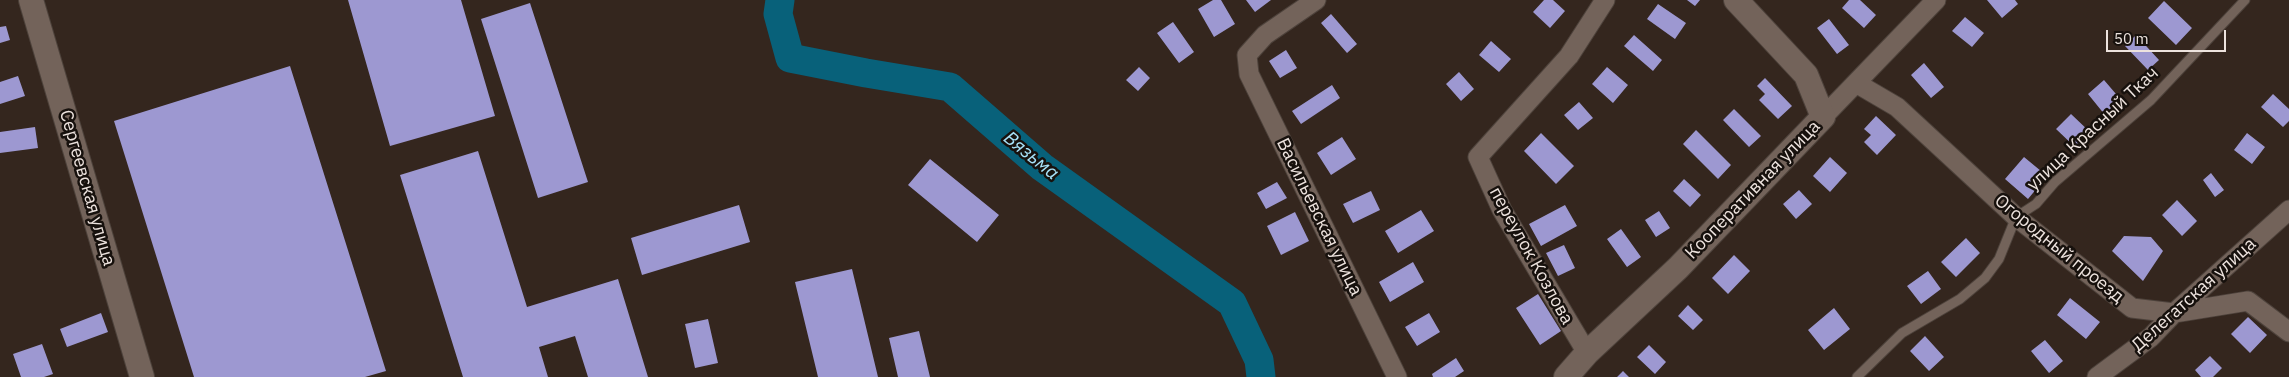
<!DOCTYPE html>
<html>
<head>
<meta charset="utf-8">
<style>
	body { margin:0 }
	#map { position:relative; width:2289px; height:377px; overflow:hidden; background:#34261e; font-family:"IBM Plex Sans",sans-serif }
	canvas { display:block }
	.scale { position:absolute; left:2106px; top:30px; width:120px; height:22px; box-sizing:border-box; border:2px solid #ede3de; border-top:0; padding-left:6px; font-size:15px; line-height:18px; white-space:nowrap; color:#ede3de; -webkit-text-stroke:4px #17110d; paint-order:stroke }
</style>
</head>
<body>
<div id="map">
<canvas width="2289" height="377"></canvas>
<div class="scale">50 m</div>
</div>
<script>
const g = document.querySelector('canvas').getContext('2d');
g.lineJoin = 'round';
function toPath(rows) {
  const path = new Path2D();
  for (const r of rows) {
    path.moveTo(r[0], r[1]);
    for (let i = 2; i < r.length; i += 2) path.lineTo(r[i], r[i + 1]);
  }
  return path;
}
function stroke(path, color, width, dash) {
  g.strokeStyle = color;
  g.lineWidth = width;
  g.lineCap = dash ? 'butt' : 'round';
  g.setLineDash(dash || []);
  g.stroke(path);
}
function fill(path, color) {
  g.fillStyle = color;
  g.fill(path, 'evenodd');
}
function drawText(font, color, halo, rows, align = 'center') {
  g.font = font + ' "IBM Plex Sans",sans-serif';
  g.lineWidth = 5;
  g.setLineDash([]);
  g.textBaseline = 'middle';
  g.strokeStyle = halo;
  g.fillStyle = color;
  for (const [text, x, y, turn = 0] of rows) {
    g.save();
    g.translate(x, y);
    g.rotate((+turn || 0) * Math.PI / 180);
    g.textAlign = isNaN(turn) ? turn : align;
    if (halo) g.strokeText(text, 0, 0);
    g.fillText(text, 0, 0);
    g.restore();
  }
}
stroke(toPath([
	[780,0,778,14,790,58,866,73,950,87,1042,167,1232,303,1259,360,1261,377]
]), '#08617a', 29);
fill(toPath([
	[348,0,461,0,495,116,390,146],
	[1213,0,1221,0,1235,24,1214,37,1198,9],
	[1246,0,1271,0,1255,12],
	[1544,0,1553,0,1565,11,1550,28,1533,12],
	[1687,0,1700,0,1695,6],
	[1849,0,1860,0,1876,15,1864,28,1842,8],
	[1987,0,2015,0,2018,4,2002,18],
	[2164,1,2192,28,2176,45,2148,18],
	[530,3,588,182,538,198,481,19],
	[1658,4,1686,23,1675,39,1647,19],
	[1331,14,1357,44,1347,53,1321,23],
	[1965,17,1984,33,1972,47,1952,31],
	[1829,19,1849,45,1837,54,1817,28],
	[1173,22,1194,52,1179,63,1157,33],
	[6,26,10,40,0,43,0,27],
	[1634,35,1662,60,1653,71,1624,46],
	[2136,35,2159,60,2148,70,2125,46],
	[1491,41,1511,59,1499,72,1479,55],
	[1286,50,1297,68,1280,78,1269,61],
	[1924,63,1944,87,1931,98,1911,75],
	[290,66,386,371,365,377,194,377,114,121],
	[1139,67,1150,78,1138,91,1126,80],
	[1607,67,1628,85,1613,103,1592,84],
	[1459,72,1474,89,1461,101,1446,84],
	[18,76,25,96,0,104,0,82],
	[1765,78,1792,106,1778,119,1759,100,1765,94,1757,86],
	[2104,80,2122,101,2105,115,2088,94],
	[1332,85,1340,98,1301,124,1292,111],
	[2273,94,2289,109,2289,121,2283,127,2261,107],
	[1579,102,1593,118,1578,130,1564,115],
	[1734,109,1761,136,1749,147,1723,120],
	[2071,114,2091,133,2076,148,2056,129],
	[1876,116,1896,135,1877,155,1864,142,1871,135,1864,129],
	[35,127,38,148,0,153,0,132],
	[1696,130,1731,165,1718,179,1683,144],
	[1541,133,1574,166,1556,184,1524,151],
	[2247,133,2265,147,2252,164,2234,150],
	[1342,137,1356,159,1331,175,1317,153],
	[478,151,527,307,618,279,648,377,588,377,575,336,539,347,548,377,463,377,400,175],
	[1830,157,1847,173,1830,192,1813,176],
	[2024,157,2047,176,2028,199,2005,179],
	[930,159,999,215,977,242,908,185],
	[2211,173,2224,190,2215,197,2203,180],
	[1684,179,1701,195,1690,207,1673,191],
	[1277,182,1287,198,1266,209,1257,193],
	[1799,190,1812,204,1796,219,1783,204],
	[1371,191,1380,210,1353,223,1343,204],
	[2177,200,2197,221,2182,236,2162,215],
	[739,205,750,242,642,275,631,238],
	[1565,205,1577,226,1541,246,1529,224],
	[1421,210,1434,231,1398,253,1385,231],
	[1659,211,1670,228,1656,237,1645,220],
	[1295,212,1309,241,1281,255,1267,226],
	[1621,229,1641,257,1627,267,1607,239],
	[2124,236,2151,237,2163,251,2143,281,2112,251],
	[1966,238,1980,253,1956,277,1941,262],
	[1564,245,1575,268,1558,276,1546,253],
	[1734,255,1750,271,1728,294,1712,278],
	[1413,262,1424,282,1390,302,1379,282],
	[852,269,878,377,818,377,795,282],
	[1928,271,1941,289,1921,304,1907,286],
	[1538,294,1561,331,1540,345,1516,308],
	[2070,298,2100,322,2086,339,2057,315],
	[1688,305,1703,320,1693,330,1678,316],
	[1834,308,1850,329,1824,350,1808,330],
	[101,313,108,332,67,347,60,329],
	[1429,313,1440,332,1417,346,1405,327],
	[2248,317,2267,335,2250,353,2231,334],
	[708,319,718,363,695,368,685,324],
	[919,331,930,377,898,377,889,338],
	[1925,336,1944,357,1929,371,1910,351],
	[2045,340,2063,361,2049,373,2031,351],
	[42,344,53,374,44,377,21,377,13,354],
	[1649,345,1666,362,1655,374,1637,357],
	[2210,356,2222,368,2213,377,2201,377,2195,370],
	[1456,358,1464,371,1455,377,1433,377,1432,374],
	[1623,371,1629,377,1617,377]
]), '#9d98d1');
const service = toPath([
	[1857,377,1902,333,1960,299,1985,278,1999,259,2016,217,2036,204,2055,182,2151,100,2245,0]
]);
const minor = toPath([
	[1316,0,1265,35,1247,55,1249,74,1397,377],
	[1856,83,1897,107,2016,217,2132,308,2174,313,2248,301,2289,332],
	[1823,117,1936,0],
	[1587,353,1502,210,1478,157,1569,56,1605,0],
	[2097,377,2151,337,2174,313,2289,210]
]);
const tertiary = toPath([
	[31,0,142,377],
	[1566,377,1587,353,1678,268,1823,117,1806,75,1736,0]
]);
stroke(service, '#4d423b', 11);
stroke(minor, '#4d423b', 21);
stroke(tertiary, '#4d423b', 26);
stroke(service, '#73635a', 9);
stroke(minor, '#73635a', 19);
stroke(tertiary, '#73635a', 24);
drawText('18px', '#ede3de', '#17110d', [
	["улица Красный Ткач",2093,129,-43],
	["Сергеевская улица",87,188,74],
	["Кооперативная улица",1753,190,-46],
	["Васильевская улица",1319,217,64],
	["Огородный проезд",2059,249,39],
	["переулок Козлова",1531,256,61],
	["Делегатская улица",2194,295,-42]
]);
drawText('italic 19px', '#a7e2f9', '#17110d', [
	["Вязьма",1031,156,39]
]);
</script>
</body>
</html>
